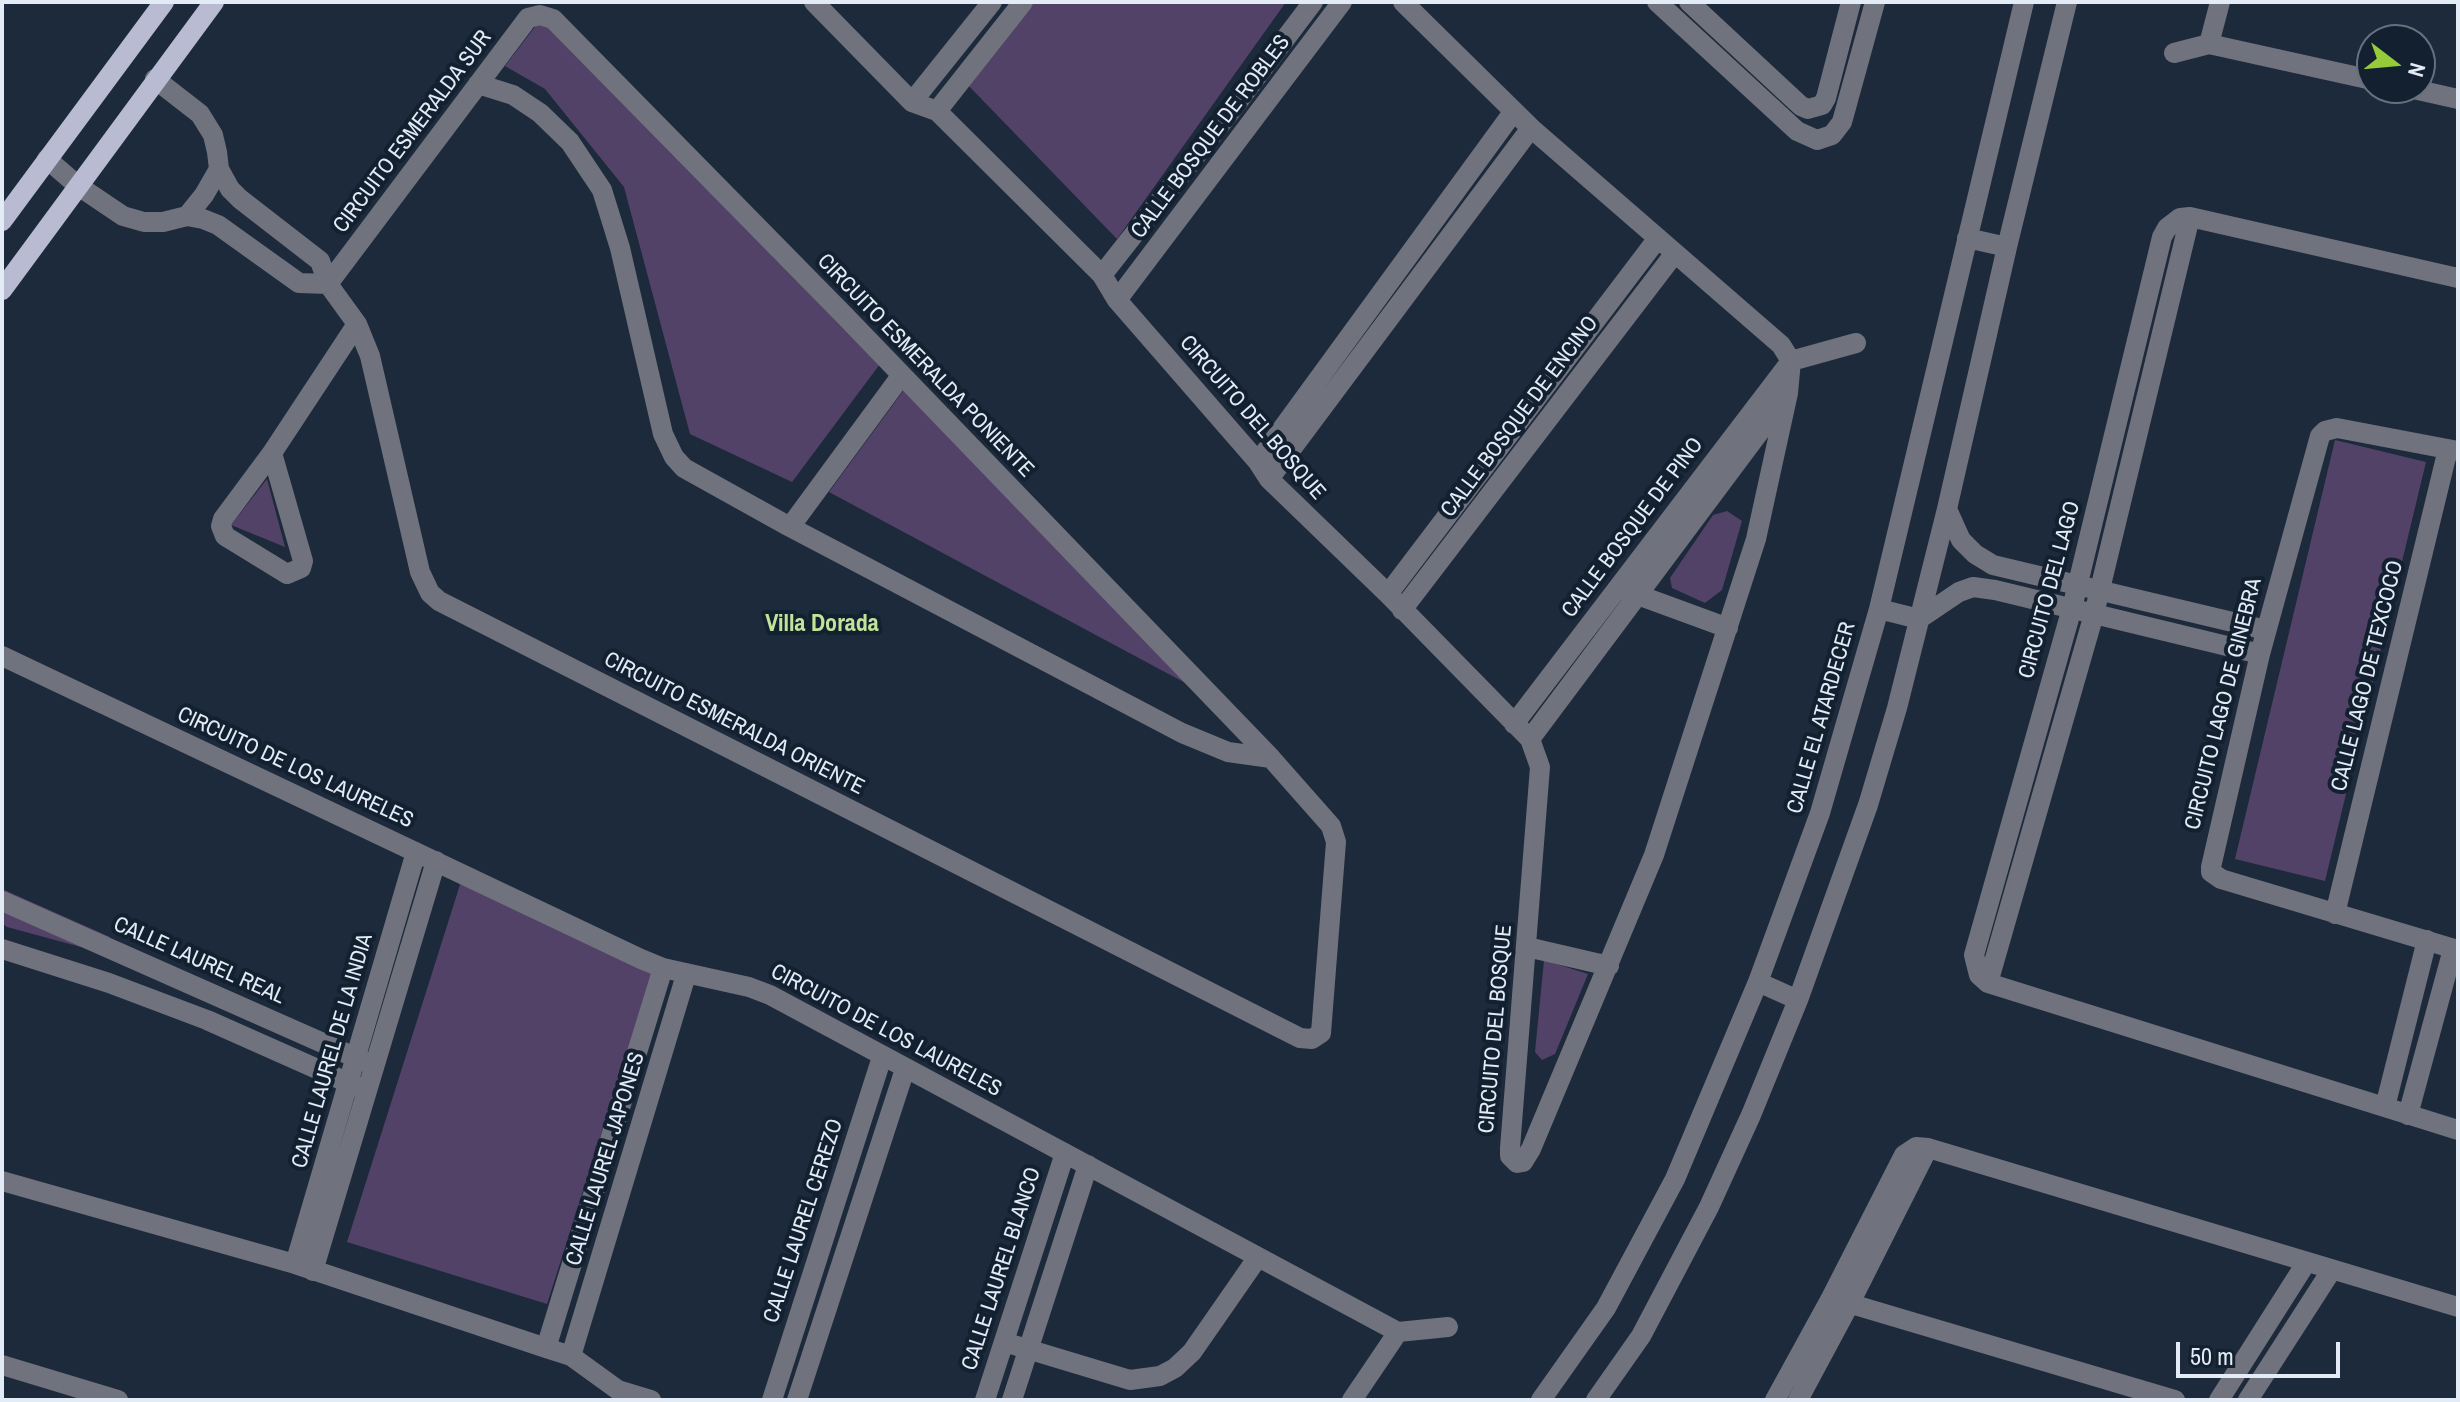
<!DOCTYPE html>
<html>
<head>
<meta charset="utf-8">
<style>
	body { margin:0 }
	#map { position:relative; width:2460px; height:1402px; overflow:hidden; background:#1c2a3b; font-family:"Archivo Narrow",sans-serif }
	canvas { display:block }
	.frame { position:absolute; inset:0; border:4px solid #e2ebf6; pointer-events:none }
	.north { position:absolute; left:2356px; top:24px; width:80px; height:80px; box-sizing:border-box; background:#132030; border:2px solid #66717f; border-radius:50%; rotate:106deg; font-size:22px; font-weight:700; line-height:32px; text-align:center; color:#e2ebf6 }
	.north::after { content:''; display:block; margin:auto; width:28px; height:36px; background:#96cc3a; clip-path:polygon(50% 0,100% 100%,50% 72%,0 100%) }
	.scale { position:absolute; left:2176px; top:1342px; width:164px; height:36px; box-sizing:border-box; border:4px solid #e2ebf6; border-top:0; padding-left:10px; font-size:24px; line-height:28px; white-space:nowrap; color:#e2ebf6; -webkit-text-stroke:6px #132030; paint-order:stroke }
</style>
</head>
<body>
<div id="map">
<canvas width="2460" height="1402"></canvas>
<div class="frame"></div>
<div class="north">N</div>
<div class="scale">50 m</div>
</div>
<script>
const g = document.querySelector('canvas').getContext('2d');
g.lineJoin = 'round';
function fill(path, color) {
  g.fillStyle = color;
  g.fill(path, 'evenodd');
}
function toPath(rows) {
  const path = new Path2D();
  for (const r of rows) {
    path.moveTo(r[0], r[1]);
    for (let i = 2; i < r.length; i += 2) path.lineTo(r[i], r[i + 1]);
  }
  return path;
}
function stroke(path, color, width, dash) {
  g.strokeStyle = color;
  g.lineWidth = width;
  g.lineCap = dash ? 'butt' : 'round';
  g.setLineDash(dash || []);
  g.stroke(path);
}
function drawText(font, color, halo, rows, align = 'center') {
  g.font = font + ' "Archivo Narrow",sans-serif';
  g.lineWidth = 8;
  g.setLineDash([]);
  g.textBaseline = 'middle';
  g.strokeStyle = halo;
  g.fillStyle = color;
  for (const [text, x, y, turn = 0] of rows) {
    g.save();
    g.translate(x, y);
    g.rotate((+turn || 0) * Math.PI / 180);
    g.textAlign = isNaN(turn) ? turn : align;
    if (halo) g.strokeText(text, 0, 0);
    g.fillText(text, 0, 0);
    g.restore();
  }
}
fill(toPath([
	[1027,2,1286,2,1117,239,965,82],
	[544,15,880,364,792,482,690,434,624,187,545,89,505,66],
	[912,379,1232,708,829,492],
	[2335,440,2426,462,2325,881,2235,859],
	[267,479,285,547,231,525],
	[1727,511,1742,521,1722,590,1705,603,1672,588,1670,578,1713,515],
	[464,872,656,962,547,1304,347,1242],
	[2,889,110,937,103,953,7,927,2,923],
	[1544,960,1588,974,1555,1054,1542,1060,1535,1052]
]), '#534268');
stroke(toPath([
	[814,2,912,102,937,111,1102,275,1117,300,1258,462,1269,479,1388,594,1530,739,1540,767,1510,1148,1510,1156,1517,1163,1523,1162,1531,1149,1654,855,1756,539,1788,393,1791,361,1781,345,1531,128,1403,2],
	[1657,2,1797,131,1817,140,1832,135,1842,122,1875,2],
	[1689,2,1801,106,1808,109,1822,105,1826,98,1851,2],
	[2209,44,2220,2],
	[2174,53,2209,44,2372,80],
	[478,84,513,95,540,113,570,142,602,190,620,248,663,434,674,457,684,468,790,527,1182,733,1228,752,1271,758],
	[2409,88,2458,99],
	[912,102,992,2],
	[937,111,1023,2],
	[47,159,77,185,123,216,144,222,163,222,187,216,204,195,219,169,217,152,213,135,200,114,155,79],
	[219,169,230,189,240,199,320,261,328,284,357,324,370,356,420,572,430,593,439,601,1300,1038,1312,1039,1321,1033,1336,842,1331,826,1271,758,845,316,553,19,540,15,528,18,328,284],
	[187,216,203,219,218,225,299,283,328,284],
	[1967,238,2007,247],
	[1102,275,1230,112,1313,2],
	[2458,278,2190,217,2180,218,2167,228,2162,237,2072,608,1974,955,1979,975,1988,983,2458,1130],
	[1117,300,1342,2],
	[2458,451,2337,428,2325,431,2320,436,2260,654,2211,867,2211,872,2221,879,2458,950],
	[272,453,303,561,301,568,287,574,225,536,221,526,223,519,272,453,357,324],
	[1258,462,1514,111],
	[1269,479,1531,128],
	[1947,509,1961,540,1975,554,1993,565,2266,630],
	[790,527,901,376],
	[1627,591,1728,628],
	[1388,594,1658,238],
	[1879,609,1919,619,1959,592,1973,587,1995,590,2260,654],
	[1402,610,1675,253],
	[2,656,641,959,663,968,749,987,770,995,1398,1332],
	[1514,724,1791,361,1856,343],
	[1530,739,1784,399],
	[2,901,368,1063],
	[2335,914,2448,449],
	[1527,947,1609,966],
	[2,949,109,983,207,1020,360,1088],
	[1758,982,1798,1000],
	[1988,983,2094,614,2190,217],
	[2385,1107,2427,940],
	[2408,1115,2453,949],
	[2,1181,295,1264,546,1348,571,1356,618,1390,651,1400],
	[295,1264,416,852],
	[313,1271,436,861],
	[1831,1298,2175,1400],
	[1398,1332,1448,1327],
	[1004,1342,1130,1380,1160,1376,1175,1368,1192,1352,1258,1257],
	[546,1348,663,968],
	[571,1356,686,975],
	[2,1365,118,1400],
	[772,1400,882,1057],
	[797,1400,905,1069],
	[985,1400,1065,1153],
	[1012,1400,1088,1165],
	[1352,1400,1398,1332],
	[1541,1400,1606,1308,1675,1179,1758,982,1820,813,1879,609,2024,2],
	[1596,1400,1641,1336,1709,1207,1751,1115,1798,1000,1868,805,1897,708,1947,509,2007,247,2067,2],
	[1775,1400,1831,1298,1904,1155,1916,1147,1928,1148,2458,1307],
	[1798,1400,1850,1303,1928,1148],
	[2219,1400,2306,1263],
	[2248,1400,2331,1271]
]), '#70727d', 20);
stroke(toPath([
	[2,221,164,2],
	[2,290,214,2]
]), '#b8bbd1', 20);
drawText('22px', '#e2ebf6', '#132030', [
	["CIRCUITO ESMERALDA SUR",413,132,-53],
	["CALLE BOSQUE DE ROBLES",1211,137,-53],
	["CIRCUITO ESMERALDA PONIENTE",925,366,46],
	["CALLE BOSQUE DE ENCINO",1520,417,-53],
	["CIRCUITO DEL BOSQUE",1252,418,49],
	["CALLE BOSQUE DE PINO",1633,528,-53],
	["CIRCUITO DEL LAGO",2050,590,-75],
	["CALLE LAGO DE TEXCOCO",2368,676,-76],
	["CIRCUITO LAGO DE GINEBRA",2224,704,-76],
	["CALLE EL ATARDECER",1822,718,-74],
	["CIRCUITO ESMERALDA ORIENTE",734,724,27],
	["CIRCUITO DE LOS LAURELES",295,768,25],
	["CALLE LAUREL REAL",199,961,24],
	["CIRCUITO DEL BOSQUE",1496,1029,-85],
	["CIRCUITO DE LOS LAURELES",886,1031,28],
	["CALLE LAUREL DE LA INDIA",333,1051,-74],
	["CALLE LAUREL JAPONES",606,1159,-73],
	["CALLE LAUREL CEREZO",804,1221,-72],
	["CALLE LAUREL BLANCO",1002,1269,-72]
]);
drawText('bold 24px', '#c3e39b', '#132030', [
	["Villa Dorada",822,625]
]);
</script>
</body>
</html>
